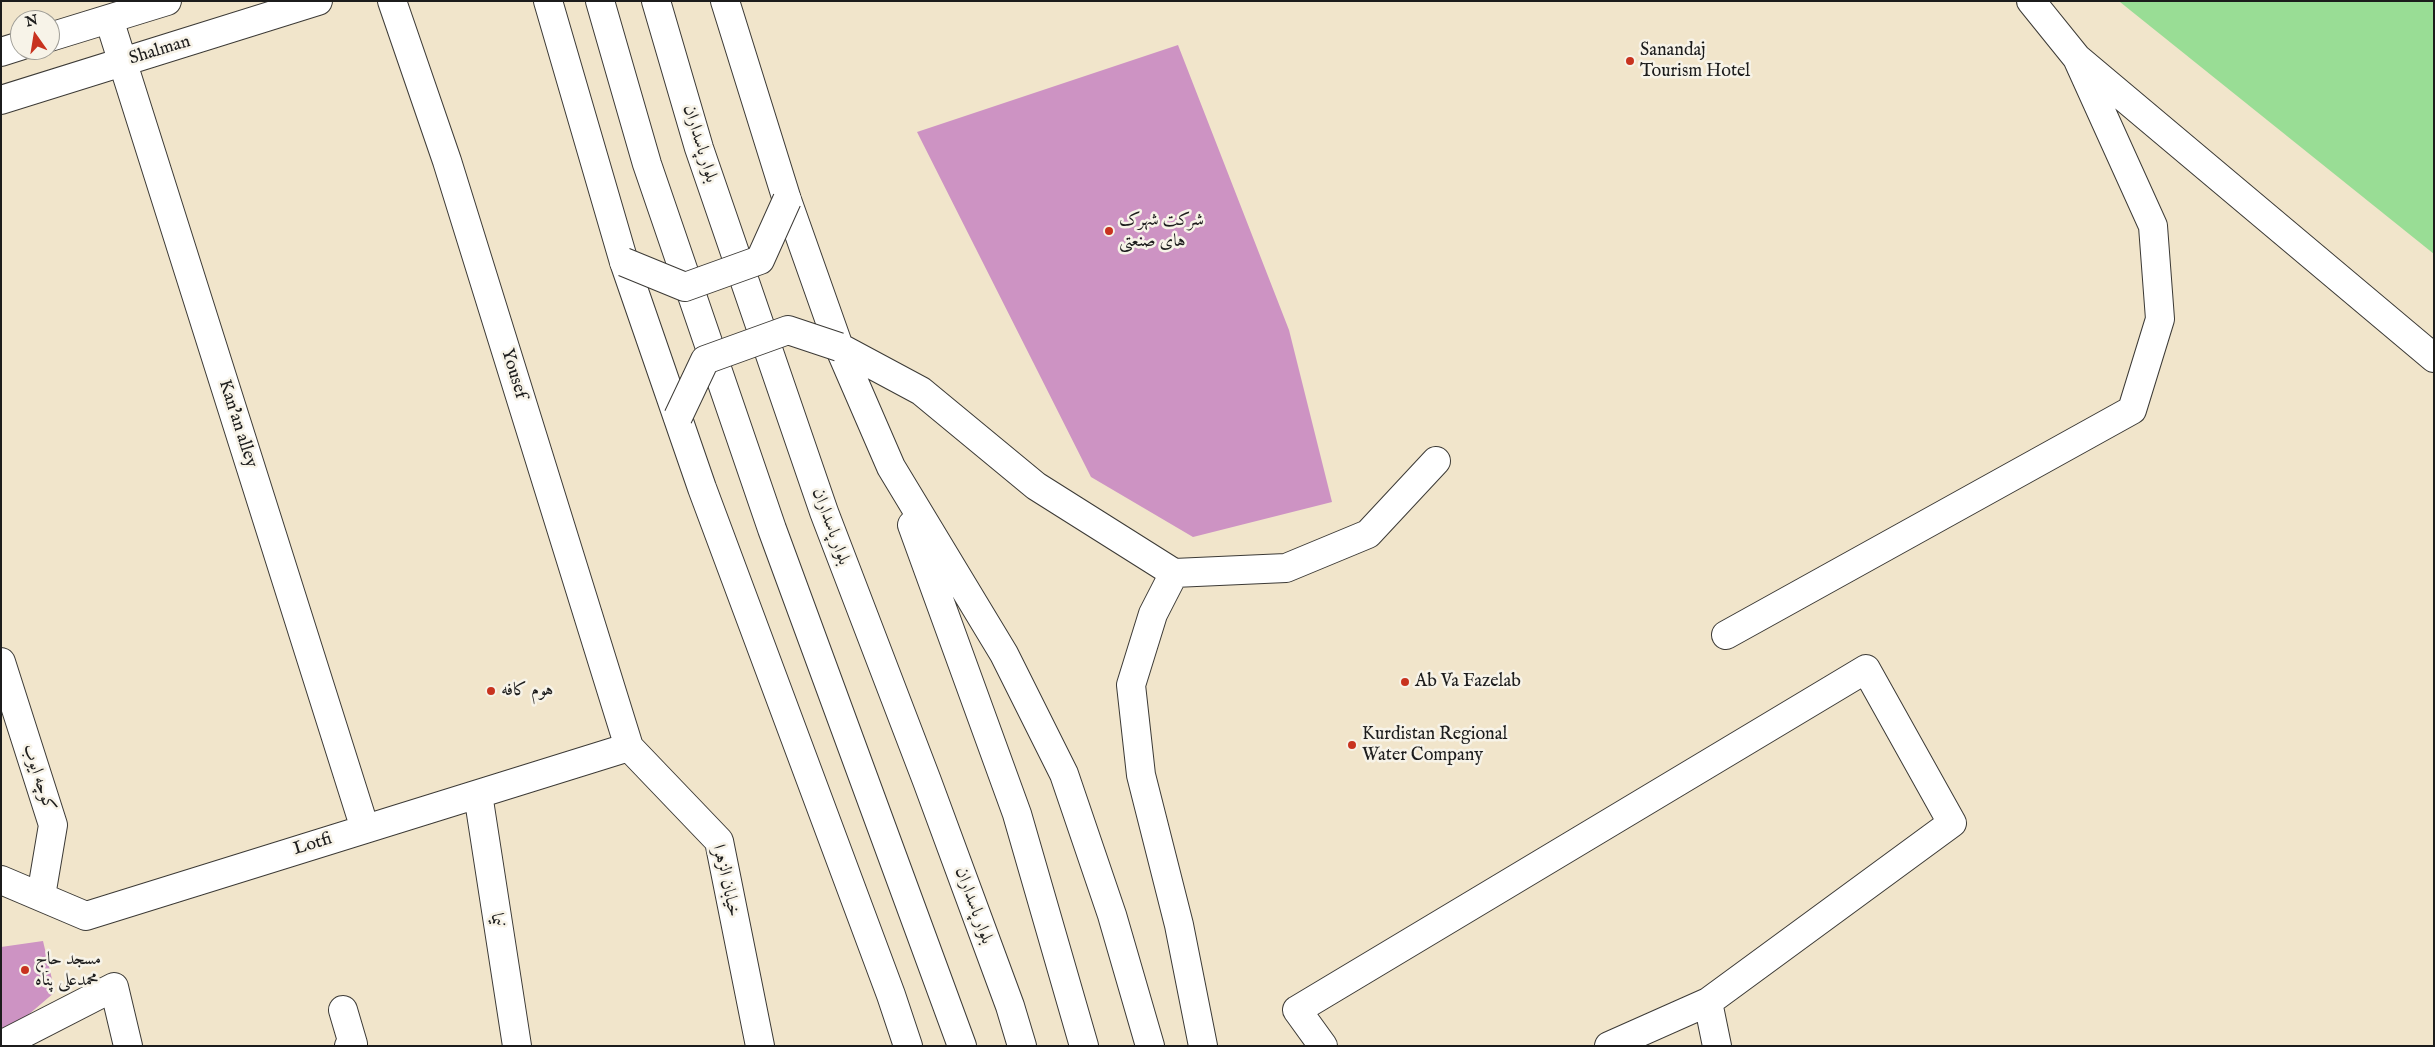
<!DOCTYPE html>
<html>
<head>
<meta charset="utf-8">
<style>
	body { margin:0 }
	#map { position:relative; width:2435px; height:1047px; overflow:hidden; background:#f1e5cb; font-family:"IM FELL English",serif }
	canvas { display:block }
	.frame { position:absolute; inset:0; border:2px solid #1c1c1c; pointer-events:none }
	.north { position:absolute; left:10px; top:10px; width:50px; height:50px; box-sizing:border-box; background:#f7f3e8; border:1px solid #9f9d96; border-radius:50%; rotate:347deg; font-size:14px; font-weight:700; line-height:20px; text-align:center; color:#1c1c1c }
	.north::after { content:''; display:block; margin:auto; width:18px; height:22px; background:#c8321e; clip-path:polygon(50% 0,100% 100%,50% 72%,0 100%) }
</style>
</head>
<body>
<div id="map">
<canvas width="2435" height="1047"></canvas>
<div class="frame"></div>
<div class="north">N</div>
</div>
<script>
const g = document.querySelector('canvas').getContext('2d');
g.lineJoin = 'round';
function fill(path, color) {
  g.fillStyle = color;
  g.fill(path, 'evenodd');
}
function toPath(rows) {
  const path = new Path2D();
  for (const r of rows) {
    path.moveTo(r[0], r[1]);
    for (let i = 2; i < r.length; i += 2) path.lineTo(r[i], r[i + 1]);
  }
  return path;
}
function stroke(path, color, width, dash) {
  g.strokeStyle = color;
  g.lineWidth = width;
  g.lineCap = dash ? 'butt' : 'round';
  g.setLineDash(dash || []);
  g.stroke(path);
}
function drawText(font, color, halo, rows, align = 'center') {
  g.font = font + ' "IM FELL English",Amiri,serif';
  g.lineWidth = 5;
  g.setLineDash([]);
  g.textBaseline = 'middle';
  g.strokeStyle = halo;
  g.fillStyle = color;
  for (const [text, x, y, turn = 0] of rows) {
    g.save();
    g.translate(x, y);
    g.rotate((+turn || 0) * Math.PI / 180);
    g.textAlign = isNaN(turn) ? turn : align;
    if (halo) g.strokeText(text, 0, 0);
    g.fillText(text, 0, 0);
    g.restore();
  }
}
fill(toPath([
	[2120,1,2434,1,2434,254,2120,2]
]), '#99dd95');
fill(toPath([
	[1178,45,1289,330,1332,502,1193,537,1091,477,917,132],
	[43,941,55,992,1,1038,1,947]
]), '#cd93c3');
const minor = toPath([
	[392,1,447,161,629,747,719,841,760,1046],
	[2031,1,2077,58,2434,358],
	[109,19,365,829],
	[50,37,167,1],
	[1,52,20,46],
	[1,100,318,1],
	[1726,635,2132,410,2160,319,2153,226,2077,58],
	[1,662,53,825,41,896],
	[478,794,517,1046],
	[1,880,86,916,629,747],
	[343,1010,353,1044,349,1046],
	[1,1045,114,987,128,1046],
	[1203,1046,1179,925,1141,775,1131,685,1153,614,1174,573,1286,568,1368,534,1436,461],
	[1323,1046,1297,1010,1866,669,1952,823,1708,1002],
	[1609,1046,1708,1002,1717,1046]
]);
const major = toPath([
	[548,1,624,262,702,488,891,995,908,1046],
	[600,1,647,164,772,529,962,1046],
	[656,1,699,148,824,512,927,781,1010,1006,1022,1046],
	[725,1,787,200,839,347,891,467,1004,654,1064,774,1112,915,1150,1046],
	[839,347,921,391,1036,486,1174,573],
	[912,525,1017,814,1084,1046]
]);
stroke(minor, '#3c3a36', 30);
stroke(major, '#3c3a36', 30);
stroke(minor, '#fff', 28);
stroke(major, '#fff', 28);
const majorBridge = toPath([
	[624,262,685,287,760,260,787,200],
	[678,417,705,360,788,330,839,347]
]);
stroke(majorBridge, '#3c3a36', 30, []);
stroke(majorBridge, '#fff', 28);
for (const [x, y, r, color] of [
	[1630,61,5,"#c8321e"],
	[1109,231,5,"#c8321e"],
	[1405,682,5,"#c8321e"],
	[491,691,5,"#c8321e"],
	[1352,745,5,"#c8321e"],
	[25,970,5,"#c8321e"]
]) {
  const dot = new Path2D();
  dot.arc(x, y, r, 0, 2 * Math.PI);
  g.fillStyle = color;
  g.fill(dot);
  stroke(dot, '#f7f3e8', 2);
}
drawText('18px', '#1c1c1c', '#f7f3e8', [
	["Shalman",160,51,-17],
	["بلوار پاسداران",699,144,73],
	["Yousef",513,374,73],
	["Kan'an alley",237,424,72],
	["بلوار پاسداران",830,527,70],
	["کوچه ایوب",38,778,72],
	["Lotfi",313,845,-17],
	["خیابان الزهرا",725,881,77],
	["بلوار پاسداران",973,906,70],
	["نیما",496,920,81]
]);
drawText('18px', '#1c1c1c', '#f7f3e8', [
	["Sanandaj",1640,51],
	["Tourism Hotel",1640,72],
	["شرکت شهرک",1119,221],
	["های صنعتی",1119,242],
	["Ab Va Fazelab",1415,682],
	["هوم کافه",501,691],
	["Kurdistan Regional",1362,735],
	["Water Company",1362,756],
	["مسجد حاج",35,960],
	["محمدعلی پناه",35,981]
], 'left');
</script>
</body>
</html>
